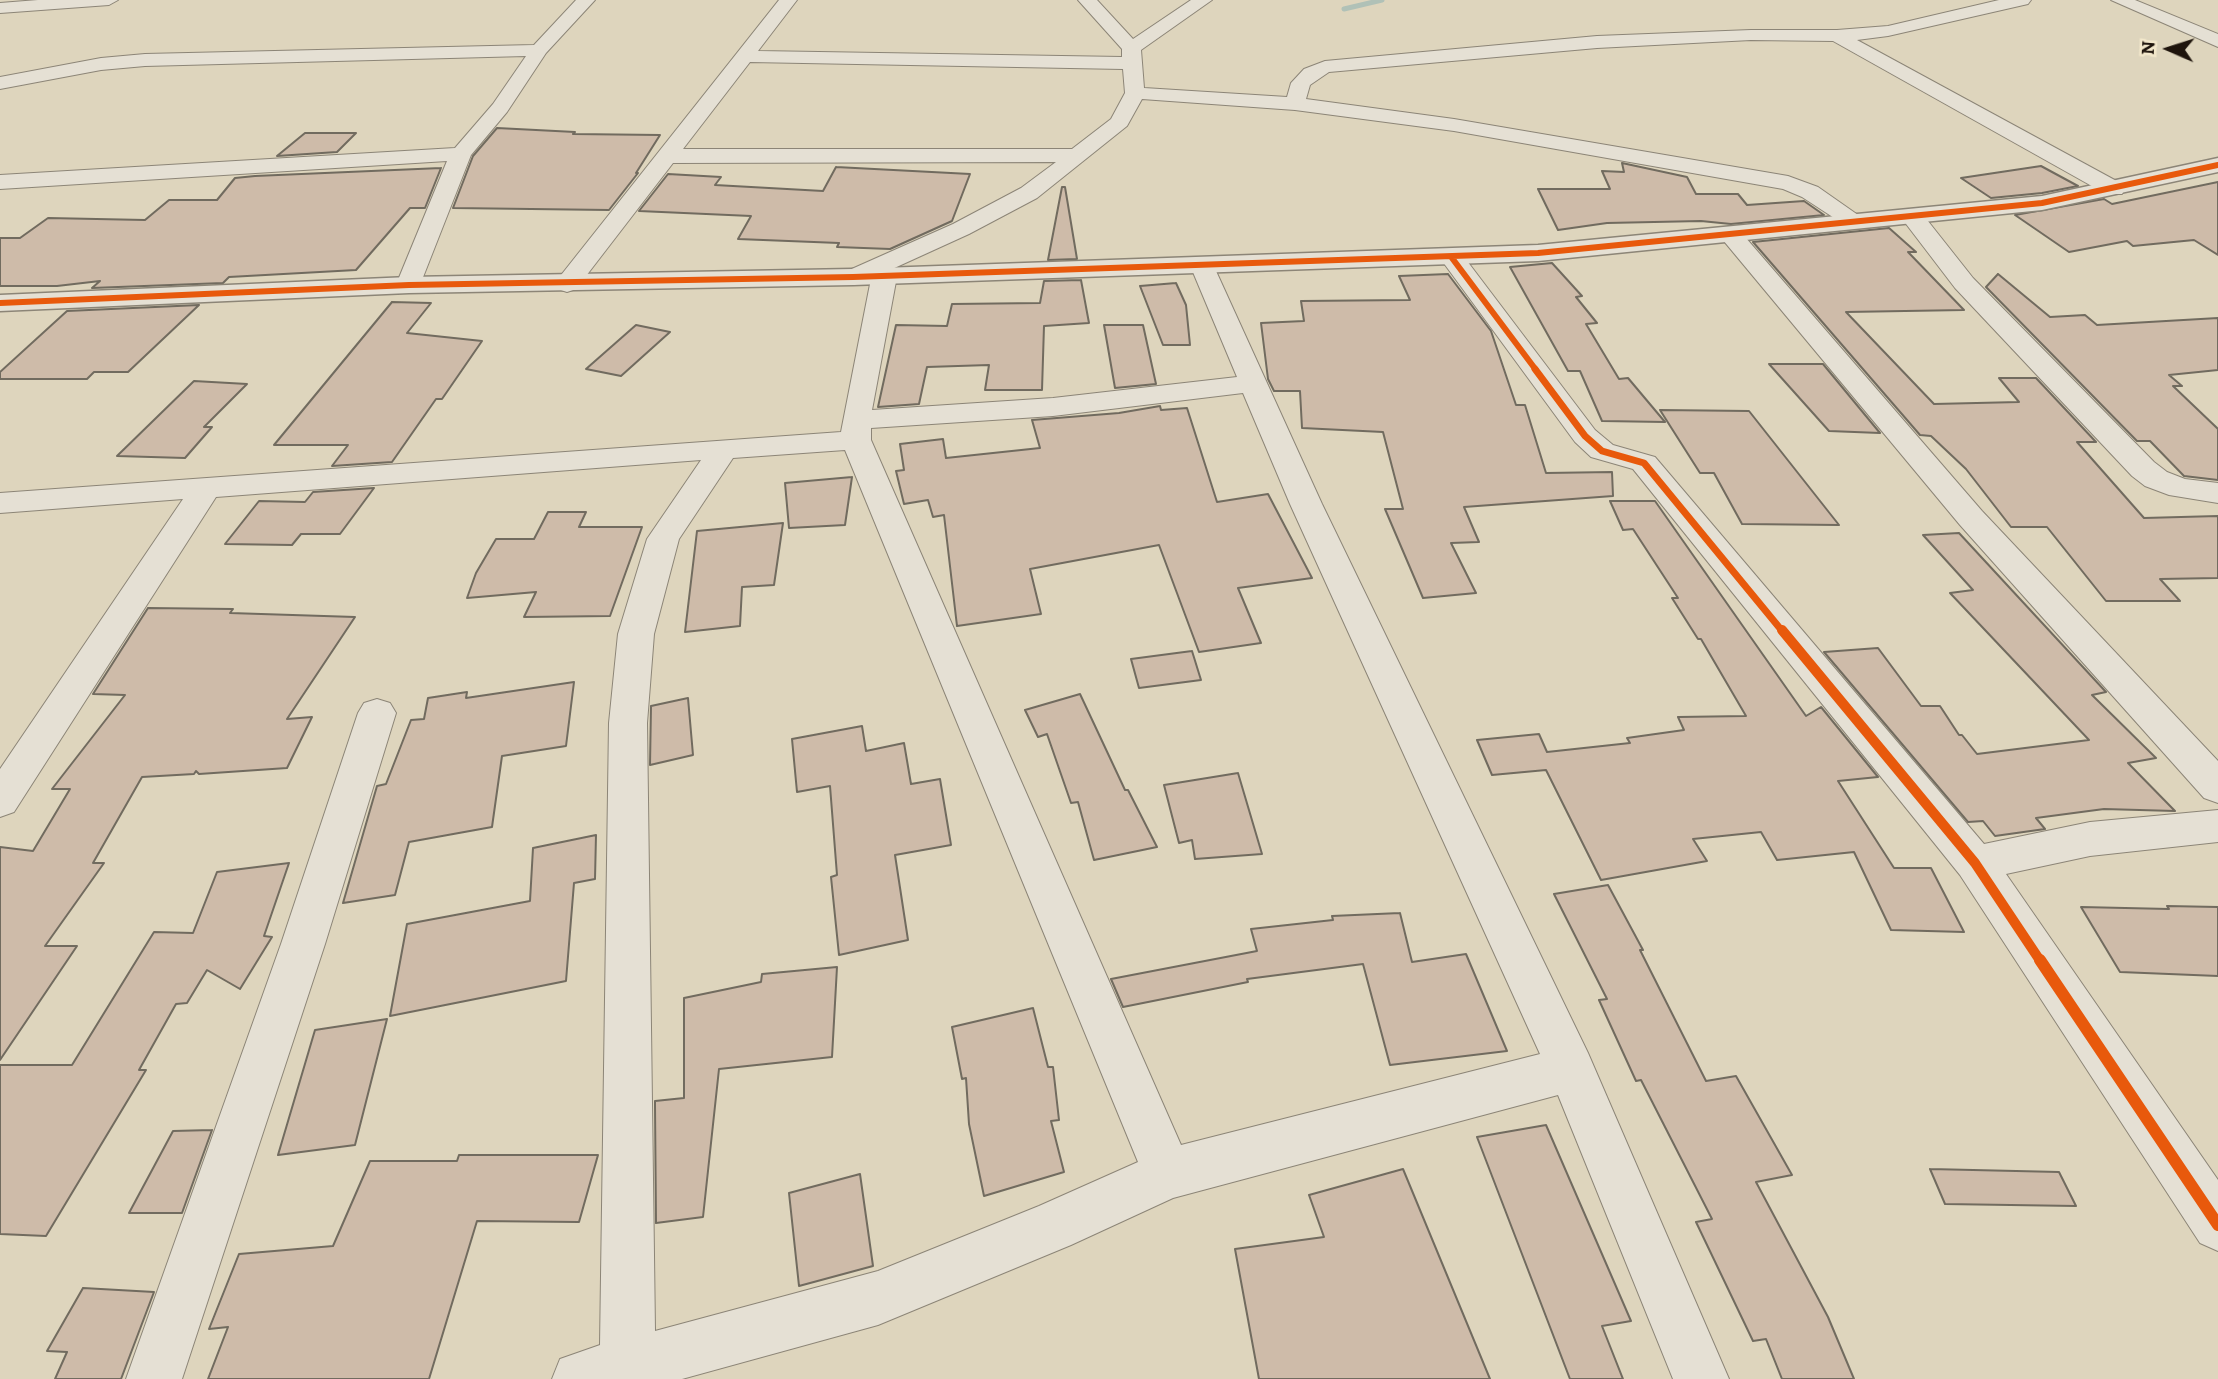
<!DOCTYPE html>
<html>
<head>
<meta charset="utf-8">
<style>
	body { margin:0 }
	#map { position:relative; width:2218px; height:1379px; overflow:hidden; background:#ded5bd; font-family:Alegreya,serif }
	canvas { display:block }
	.north { position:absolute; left:2134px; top:14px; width:70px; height:70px; -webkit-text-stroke:5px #f3e8cb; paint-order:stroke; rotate:273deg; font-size:19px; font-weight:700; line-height:28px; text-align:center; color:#1e140c }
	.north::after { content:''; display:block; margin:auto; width:24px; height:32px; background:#1e140c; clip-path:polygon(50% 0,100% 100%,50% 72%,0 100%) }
</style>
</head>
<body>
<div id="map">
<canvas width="2218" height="1379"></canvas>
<div class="north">N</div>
</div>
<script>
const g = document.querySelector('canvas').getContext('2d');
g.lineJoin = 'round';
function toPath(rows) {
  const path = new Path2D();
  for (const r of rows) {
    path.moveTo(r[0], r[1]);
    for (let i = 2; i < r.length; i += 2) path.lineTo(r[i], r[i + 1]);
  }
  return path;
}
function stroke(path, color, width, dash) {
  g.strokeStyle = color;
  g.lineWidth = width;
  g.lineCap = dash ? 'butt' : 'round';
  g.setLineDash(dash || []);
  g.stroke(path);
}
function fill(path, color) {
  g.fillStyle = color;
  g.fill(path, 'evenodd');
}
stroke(toPath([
	[1344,9,1382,0]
]), '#b0c1b7', 5);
const building = toPath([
	[497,128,575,132,573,134,660,135,636,173,638,173,609,210,453,208,473,156,497,128],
	[305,133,356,133,337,152,277,156,305,133],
	[1622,163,1687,177,1696,194,1738,194,1747,205,1804,201,1824,215,1731,224,1701,221,1607,223,1558,230,1538,189,1610,189,1602,171,1624,172,1622,163],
	[2041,166,2078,186,2042,193,1991,198,1961,178,2041,166],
	[836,167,970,174,952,221,890,249,837,247,839,243,738,239,751,216,639,211,668,174,721,177,715,185,823,191,836,167],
	[441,168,425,208,410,208,356,270,229,277,223,283,92,288,100,281,57,286,0,286,0,238,20,238,48,218,145,220,169,200,217,200,235,178,255,176,441,168],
	[2218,182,2218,255,2194,240,2133,246,2127,241,2069,252,2015,215,2104,199,2112,204,2218,182],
	[1062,187,1065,187,1077,259,1048,260,1062,187],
	[1889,228,1916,252,1908,252,1964,310,1846,312,1934,404,2019,402,1999,378,2036,378,2096,442,2077,442,2144,518,2218,516,2218,578,2160,579,2180,601,2106,601,2047,527,2011,527,1966,469,1931,436,1920,435,1753,242,1889,228],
	[1552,263,1582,296,1576,297,1597,323,1586,324,1619,379,1628,378,1665,422,1602,421,1580,371,1568,371,1510,267,1552,263],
	[1448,274,1491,331,1516,405,1525,405,1546,473,1612,472,1613,496,1464,507,1479,542,1451,543,1476,593,1423,598,1385,509,1403,509,1383,432,1302,428,1300,391,1274,391,1268,379,1261,323,1304,321,1301,301,1410,300,1399,276,1448,274],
	[1998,274,2050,317,2085,315,2097,325,2218,318,2218,370,2169,375,2182,386,2173,386,2218,429,2218,480,2184,476,2150,441,2137,441,1986,287,1998,274],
	[1081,280,1089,323,1044,326,1042,390,985,390,989,365,927,367,919,404,878,407,896,325,947,326,952,304,1040,303,1044,281,1081,280],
	[1176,283,1186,305,1190,345,1163,345,1140,286,1176,283],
	[392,302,431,303,407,333,482,341,442,399,436,399,392,462,332,466,348,445,274,445,392,302],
	[199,305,128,372,94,372,87,379,0,379,0,372,67,311,199,305],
	[636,325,670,332,621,376,586,369,636,325],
	[1104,325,1143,325,1156,384,1115,388,1104,325],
	[1769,364,1823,364,1880,433,1829,431,1769,364],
	[194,381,247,384,204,427,212,427,185,458,117,456,194,381],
	[1160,406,1161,410,1187,408,1217,502,1268,494,1312,578,1238,588,1261,643,1199,652,1159,545,1030,569,1041,614,957,626,944,515,933,517,928,500,904,504,896,471,904,470,900,444,943,439,946,458,1040,448,1032,420,1119,413,1160,406],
	[1660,410,1749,411,1839,525,1742,524,1714,473,1700,473,1660,410],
	[852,477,845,525,789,528,785,483,852,477],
	[374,488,340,534,301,534,292,545,225,544,259,501,305,502,313,492,374,488],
	[1610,501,1655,501,1806,716,1821,707,1878,777,1838,781,1894,868,1931,868,1964,932,1891,930,1854,852,1777,860,1761,832,1693,839,1707,861,1601,880,1546,770,1492,775,1477,740,1539,734,1547,752,1630,743,1627,738,1684,730,1678,717,1746,716,1701,639,1698,639,1672,598,1678,598,1633,529,1623,530,1610,501],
	[548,512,586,512,579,527,642,527,610,616,524,617,536,592,467,598,476,573,496,539,534,539,548,512],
	[783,523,774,585,742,587,740,626,685,632,697,531,783,523],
	[1959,533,2106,692,2092,695,2156,758,2128,763,2175,811,2104,809,2036,818,2045,829,1995,836,1983,821,1968,822,1824,652,1878,648,1921,706,1940,706,1959,735,1962,735,1977,754,2089,740,1950,593,1973,590,1923,535,1959,533],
	[148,608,233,609,230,613,355,617,287,719,312,717,287,768,199,774,196,771,194,774,142,777,93,863,104,863,45,946,77,946,0,1060,0,847,33,851,70,789,52,789,125,695,93,694,148,608],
	[1192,651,1201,680,1139,688,1131,659,1192,651],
	[574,682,566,746,502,756,492,827,409,842,395,895,343,903,377,786,386,784,411,720,424,719,428,698,467,692,466,698,574,682],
	[1080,694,1125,790,1128,790,1157,847,1094,860,1078,802,1071,803,1047,734,1038,737,1025,710,1080,694],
	[688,698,693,755,650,765,651,706,688,698],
	[862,726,866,751,904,743,911,784,940,779,951,845,895,855,908,940,839,955,831,877,837,875,830,786,797,792,792,739,862,726],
	[1238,773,1262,854,1195,859,1192,840,1179,843,1164,785,1238,773],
	[596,835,595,879,574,883,566,981,390,1016,407,924,530,901,533,848,596,835],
	[289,863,264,936,272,937,240,989,207,970,187,1003,176,1004,139,1070,146,1070,46,1236,0,1234,0,1065,72,1065,154,932,193,933,217,872,289,863],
	[1608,885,1643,950,1640,950,1706,1081,1736,1076,1792,1175,1756,1182,1828,1317,1854,1379,1782,1379,1766,1339,1753,1341,1696,1222,1712,1219,1641,1080,1636,1081,1599,1000,1607,999,1554,894,1608,885],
	[2167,906,2218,907,2218,976,2120,972,2081,907,2169,909,2167,906],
	[1400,913,1412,962,1466,954,1507,1051,1390,1065,1363,964,1247,979,1248,982,1123,1007,1111,979,1257,951,1251,929,1333,920,1332,916,1400,913],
	[837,967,832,1057,719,1069,703,1217,656,1223,655,1105,655,1101,684,1098,684,998,761,982,762,974,837,967],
	[1033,1008,1048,1067,1053,1067,1059,1120,1051,1121,1064,1172,984,1196,969,1124,966,1078,962,1079,952,1027,1033,1008],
	[387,1019,355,1145,278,1155,315,1030,387,1019],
	[1546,1125,1631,1321,1602,1326,1623,1379,1570,1379,1477,1137,1546,1125],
	[212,1130,182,1213,129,1213,173,1131,212,1130],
	[459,1155,598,1155,579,1222,477,1221,429,1379,208,1379,228,1327,209,1329,239,1254,333,1246,370,1161,457,1161,459,1155],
	[1403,1169,1490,1379,1259,1379,1235,1249,1324,1237,1309,1195,1403,1169],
	[1930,1169,2059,1172,2076,1206,1945,1204,1930,1169],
	[860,1174,873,1266,799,1286,789,1193,860,1174],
	[83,1288,154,1292,121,1379,55,1379,67,1352,47,1351,83,1288]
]);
fill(building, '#cebba9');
stroke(building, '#716b5f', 2);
const minor = toPath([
	[38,0,118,0,109,5,0,13,0,3,38,0],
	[576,0,595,0,546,53,507,112,471,155,418,290,400,290,396,285,447,161,0,189,0,175,455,148,493,104,526,56,145,66,101,70,0,89,0,77,101,58,145,54,534,45,576,0],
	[779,0,797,0,758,51,1122,57,1122,49,1078,0,1097,0,1133,39,1191,0,1212,0,1141,50,1144,88,1287,97,1291,83,1304,69,1325,61,1597,36,1751,30,1837,30,1888,26,1999,0,2031,0,2028,4,1888,36,1857,40,2122,184,2125,189,2122,194,2106,194,1833,41,1751,40,1597,48,1329,72,1310,85,1306,99,1454,119,1788,176,1818,187,1868,222,1864,227,1848,227,1802,197,1783,189,1454,131,1295,110,1142,99,1127,126,1037,198,969,234,890,270,897,276,872,410,1053,398,1237,377,1190,265,1193,260,1211,260,1322,504,1588,1053,1729,1379,1673,1379,1558,1095,1173,1198,1071,1245,878,1325,682,1379,552,1379,560,1359,600,1345,609,723,618,634,647,539,701,460,216,497,14,812,0,817,0,769,183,499,0,513,0,493,841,432,871,279,854,285,845,282,841,277,845,272,953,224,1021,188,1056,162,673,163,576,289,567,292,558,289,554,284,779,0],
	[750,62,1123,69,1125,93,1111,119,1072,149,683,149,750,62],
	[1243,393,1290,504,1540,1054,1181,1145,871,440,871,428,1053,416,1243,393],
	[845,450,1138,1162,1039,1206,878,1271,655,1331,647,723,654,634,679,539,733,458,845,450],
	[2111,0,2135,0,2218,34,2218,47,2111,0],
	[1912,209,1920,211,1973,278,2154,462,2167,472,2185,479,2218,483,2218,503,2169,495,2145,486,2132,476,1955,288,1900,216,1904,211,1912,209],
	[1731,228,1739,230,1982,511,2218,761,2218,803,2204,798,1960,525,1723,240,1719,235,1723,230,1731,228],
	[1452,251,1461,253,1595,430,1613,445,1655,457,1984,844,2090,822,2218,810,2218,842,2090,856,2006,874,2218,1180,2218,1251,2200,1243,1960,875,1633,469,1591,457,1575,442,1440,258,1443,253,1452,251],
	[377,699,390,703,396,713,325,944,182,1379,126,1379,281,944,358,713,364,703,377,699]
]);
const tertiary = toPath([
	[2218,158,2218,172,2042,210,1538,261,853,285,409,293,0,311,0,295,409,277,853,269,1538,245,2042,196,2218,158]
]);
stroke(minor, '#8c8577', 2);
stroke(tertiary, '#8c8577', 3);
fill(minor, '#e5e0d4');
fill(tertiary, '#e5e0d4');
stroke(toPath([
	[1452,258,1536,370],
	[0,303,409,285,853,277,1538,253,2042,203,2218,165]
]), '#e8590c', 6);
stroke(toPath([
	[1535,369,1585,436,1602,451,1644,463,1783,632]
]), '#e8590c', 7);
stroke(toPath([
	[1782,630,1975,863,2041,962]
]), '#e8590c', 10);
stroke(toPath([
	[2040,960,2218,1225]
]), '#e8590c', 12);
</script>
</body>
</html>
